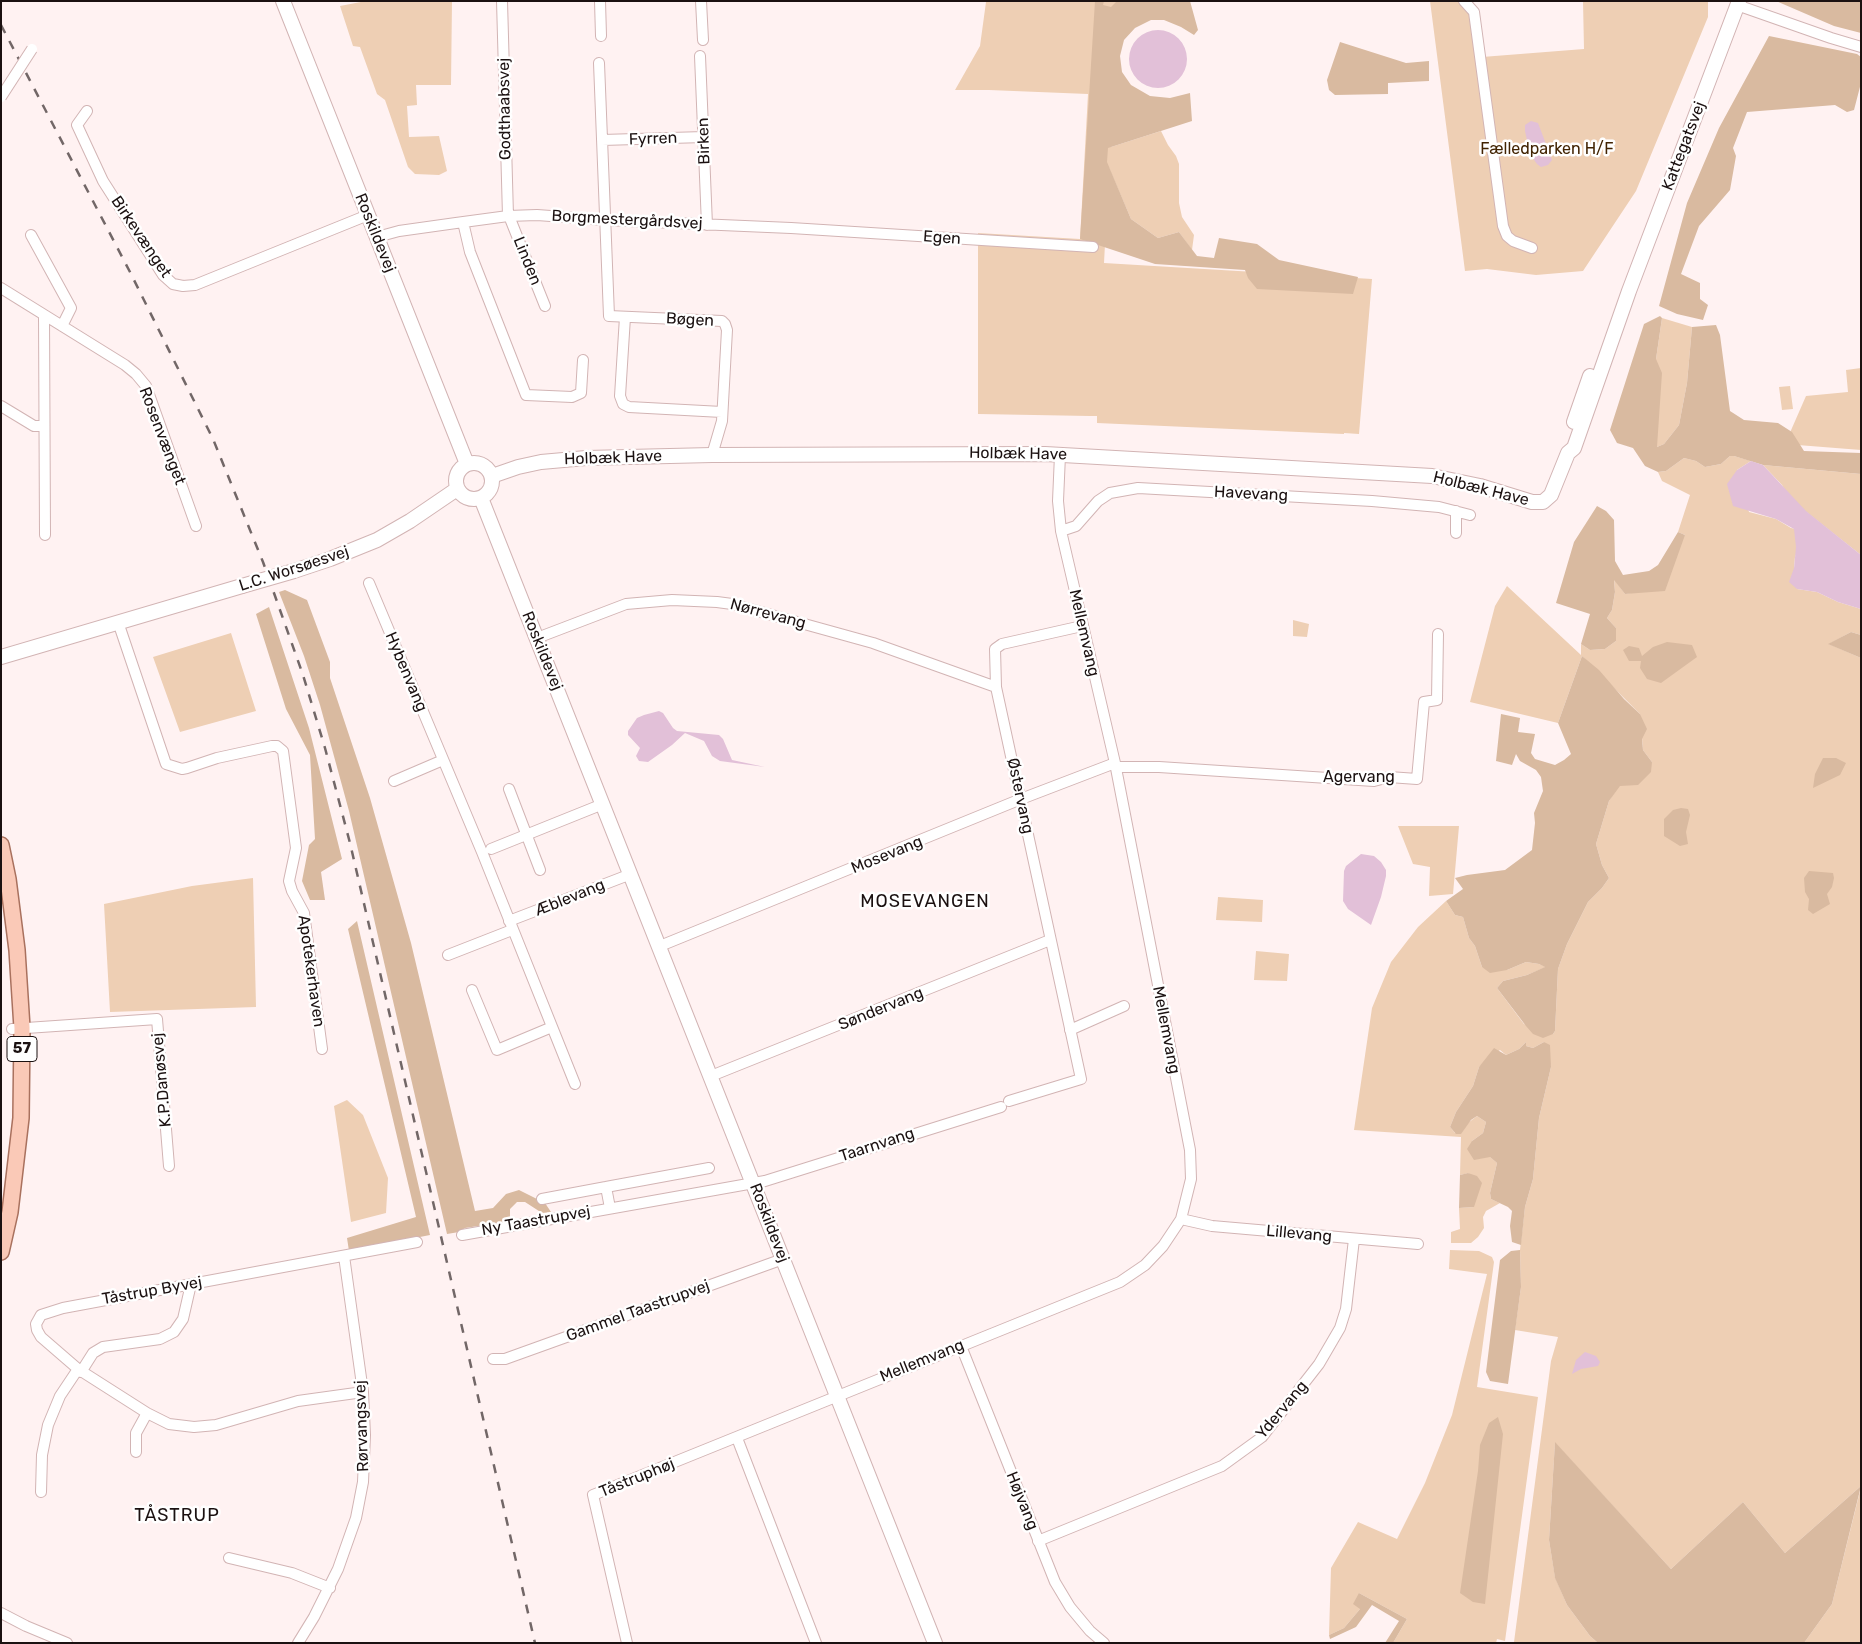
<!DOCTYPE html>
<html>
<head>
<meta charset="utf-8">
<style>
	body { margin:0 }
	#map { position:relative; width:1862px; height:1644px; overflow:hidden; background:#fff2f2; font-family:Rubik,sans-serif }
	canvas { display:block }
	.frame { position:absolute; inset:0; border:2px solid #1b1111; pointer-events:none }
</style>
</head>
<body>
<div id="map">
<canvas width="1862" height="1644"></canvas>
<div class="frame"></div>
</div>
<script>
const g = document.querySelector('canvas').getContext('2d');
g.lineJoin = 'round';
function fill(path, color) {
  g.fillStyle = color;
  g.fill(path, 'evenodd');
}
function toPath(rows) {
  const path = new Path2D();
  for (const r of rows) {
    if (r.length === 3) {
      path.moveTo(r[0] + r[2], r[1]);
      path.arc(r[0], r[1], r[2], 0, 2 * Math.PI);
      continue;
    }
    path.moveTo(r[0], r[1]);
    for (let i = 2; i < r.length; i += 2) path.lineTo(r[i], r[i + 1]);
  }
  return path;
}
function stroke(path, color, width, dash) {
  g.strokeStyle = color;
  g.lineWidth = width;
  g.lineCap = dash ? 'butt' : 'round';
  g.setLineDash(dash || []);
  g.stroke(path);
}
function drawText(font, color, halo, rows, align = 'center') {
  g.font = font + ' Rubik,sans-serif';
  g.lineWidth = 5;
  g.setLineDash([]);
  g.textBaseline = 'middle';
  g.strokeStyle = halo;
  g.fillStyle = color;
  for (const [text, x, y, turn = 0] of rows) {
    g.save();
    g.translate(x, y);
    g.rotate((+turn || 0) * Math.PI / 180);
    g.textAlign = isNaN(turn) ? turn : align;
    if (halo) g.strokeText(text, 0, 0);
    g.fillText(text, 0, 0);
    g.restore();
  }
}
fill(toPath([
	[366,1,452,1,451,85,416,85,417,105,407,106,409,137,439,136,447,171,439,175,415,174,408,167,385,100,377,94,360,47,353,46,340,6],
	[844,1,1124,1,1111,147,1161,131,1168,145,1176,156,1179,164,1179,203,1182,217,1194,235,1192,250,1179,232,1158,238,1131,219,1109,168,1104,263,1372,279,1359,434,1344,433,1344,434,1097,423,1097,416,1090,416,978,414,978,233,1080,239,1088,94,989,90,955,90,980,46,986,2],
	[1430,1,1473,1,1482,57,1584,49,1583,1,1708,1,1708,17,1636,191,1583,271,1536,275,1487,269,1465,271],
	[1662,318,1692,327,1687,383,1679,425,1664,444,1657,447,1656,359],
	[1861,368,1861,450,1785,444,1806,396,1848,392,1846,370],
	[1790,386,1793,409,1782,410,1779,387],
	[1730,456,1734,456,1751,461,1737,470,1749,512,1776,519,1791,528,1804,531,1795,557,1794,568,1797,589,1817,592,1838,602,1861,609,1861,635,1851,632,1829,644,1861,658,1861,1486,1785,1553,1743,1502,1671,1569,1555,1443,1549,1540,1555,1577,1567,1605,1590,1636,1598,1643,1514,1642,1551,1361,1558,1337,1515,1330,1521,1287,1520,1250,1525,1207,1533,1179,1539,1118,1551,1067,1544,1042,1533,1048,1526,1046,1526,1042,1519,1049,1506,1055,1500,1050,1479,1067,1473,1086,1456,1112,1450,1127,1455,1133,1477,1116,1486,1122,1483,1133,1472,1141,1497,1163,1490,1193,1491,1199,1500,1203,1486,1211,1483,1217,1484,1228,1478,1237,1471,1243,1451,1243,1451,1232,1460,1229,1459,1208,1474,1207,1469,1173,1460,1175,1461,1137,1354,1130,1372,1008,1391,962,1418,927,1446,901,1455,915,1463,917,1469,938,1475,946,1482,967,1507,970,1526,962,1539,964,1546,967,1527,975,1503,981,1497,988,1524,1024,1553,1034,1555,1031,1558,969,1567,944,1588,902,1602,888,1609,878,1602,865,1596,844,1609,801,1619,784,1652,762,1643,750,1640,714,1582,656,1558,723,1470,702,1495,606,1507,586,1581,655,1581,644,1590,650,1605,649,1616,641,1616,628,1607,618,1612,610,1615,592,1614,579,1625,594,1637,592,1685,535,1678,532,1690,495,1662,481,1658,472,1666,471,1684,458,1696,461,1705,467,1721,464],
	[1763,465,1861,474,1861,555,1791,500,1782,485],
	[1293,620,1309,624,1307,637,1293,636],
	[231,633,256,711,180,732,153,657],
	[1398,826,1459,826,1453,894,1429,896,1430,867,1413,864],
	[253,878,256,1007,110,1012,104,904,192,886],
	[1218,897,1263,900,1262,922,1216,920],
	[1256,951,1289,954,1287,981,1254,980],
	[347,1100,363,1115,388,1178,386,1213,351,1222,334,1106],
	[1450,1250,1479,1251,1492,1257,1494,1262,1477,1387,1538,1397,1505,1641,1497,1639,1496,1643,1393,1643,1407,1619,1359,1593,1360,1609,1344,1628,1329,1635,1331,1568,1358,1522,1397,1539,1425,1483,1452,1415,1487,1274,1449,1269],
	[1861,1487,1861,1643,1804,1643,1832,1604]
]), '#eecfb4');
fill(toPath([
	[1095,1,1104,1,1103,5,1111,7,1117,1,1190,1,1198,30,1194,35,1181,27,1164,20,1151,20,1135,28,1124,40,1120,56,1122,72,1131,85,1150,96,1170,98,1190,93,1192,121,1108,148,1107,162,1131,219,1158,238,1179,232,1197,256,1214,258,1219,238,1257,244,1279,260,1358,277,1353,294,1257,289,1248,278,1245,270,1155,264,1080,239],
	[1776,1,1861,1,1861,33,1834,26],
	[1769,36,1857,54,1861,57,1861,83,1854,110,1847,112,1835,105,1747,112,1733,148,1736,156,1730,190,1699,226,1681,274,1700,283,1700,299,1708,305,1703,320,1677,314,1659,306,1687,203,1719,128],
	[1340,42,1406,63,1429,61,1429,81,1388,83,1388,94,1335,95,1329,90,1327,80],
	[1660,316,1662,318,1656,359,1662,373,1657,447,1664,444,1679,425,1687,383,1692,327,1716,325,1720,335,1730,411,1744,420,1778,423,1792,432,1804,451,1861,453,1861,474,1763,465,1734,456,1730,456,1721,464,1705,467,1696,461,1684,458,1666,471,1658,472,1645,466,1633,448,1617,443,1610,430,1644,324],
	[1597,506,1606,511,1614,520,1615,561,1623,575,1649,571,1658,565,1678,532,1685,535,1665,591,1625,594,1614,580,1615,592,1612,610,1607,618,1616,628,1616,641,1605,649,1590,650,1581,644,1590,614,1556,603,1574,542],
	[285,590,307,600,330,662,330,678,370,798,411,943,475,1211,493,1208,506,1194,519,1190,545,1203,551,1212,542,1213,525,1202,517,1202,510,1209,510,1221,465,1228,459,1232,447,1234,349,811,320,705,304,656,279,592],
	[269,607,309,728,342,859,321,872,325,900,310,900,302,881,309,845,315,839,310,755,286,709,256,614],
	[1851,632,1861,635,1861,658,1828,644],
	[1667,642,1692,645,1697,657,1661,683,1647,679,1640,668,1641,661,1629,661,1623,650,1629,646,1639,648,1642,656,1653,647],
	[1582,656,1599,670,1624,699,1640,714,1647,729,1642,739,1643,750,1652,762,1651,772,1638,785,1620,786,1609,801,1596,844,1602,865,1609,878,1602,888,1588,902,1567,944,1558,969,1555,1031,1553,1034,1543,1038,1533,1034,1526,1026,1497,988,1503,981,1527,975,1545,967,1539,964,1526,962,1507,970,1490,973,1482,967,1475,946,1469,938,1463,917,1455,915,1446,901,1463,889,1455,878,1467,875,1505,870,1532,850,1535,823,1534,813,1543,791,1541,777,1536,770,1520,761,1516,754,1512,765,1496,761,1501,714,1520,718,1518,732,1535,734,1531,753,1535,759,1555,765,1564,760,1571,754,1558,723],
	[1823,758,1836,758,1846,763,1840,775,1813,788,1815,774],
	[1681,808,1688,809,1690,815,1686,832,1688,844,1680,846,1664,836,1664,819,1673,810],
	[1809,871,1833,873,1834,878,1832,887,1827,894,1830,904,1813,914,1808,910,1809,899,1805,892,1804,878],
	[357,921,430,1235,349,1251,347,1238,416,1217,348,929],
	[1526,1042,1526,1046,1533,1048,1544,1042,1550,1045,1551,1067,1539,1118,1533,1179,1525,1207,1521,1245,1512,1242,1510,1226,1512,1211,1508,1207,1491,1199,1490,1193,1497,1163,1490,1157,1474,1160,1467,1149,1472,1141,1483,1133,1486,1122,1477,1116,1471,1120,1461,1134,1456,1134,1450,1127,1456,1112,1473,1086,1479,1067,1494,1048,1506,1055,1519,1049],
	[1468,1173,1477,1176,1482,1183,1474,1207,1459,1208,1460,1175],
	[1520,1250,1521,1287,1508,1384,1490,1381,1486,1372,1500,1260,1511,1251],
	[1498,1417,1503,1434,1485,1604,1473,1602,1460,1593,1478,1471,1480,1445,1489,1423],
	[1555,1442,1671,1569,1743,1502,1785,1553,1861,1486,1832,1604,1804,1643,1598,1643,1590,1636,1567,1605,1555,1578,1549,1540],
	[1359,1593,1407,1619,1393,1643,1385,1643,1399,1621,1372,1605,1356,1627,1330,1639,1329,1635,1344,1628,1360,1609,1353,1604]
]), '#d9baa0');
fill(toPath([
	[1158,59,29],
	[1531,121,1538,123,1552,160,1548,165,1541,167,1537,164,1530,154,1525,131,1525,125],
	[1751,461,1763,465,1806,511,1861,555,1861,609,1838,602,1817,592,1797,589,1789,582,1794,568,1796,547,1794,529,1776,519,1733,506,1727,484,1737,470],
	[659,711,663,713,673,728,677,731,719,735,723,739,732,760,765,767,720,761,712,756,704,741,685,733,672,745,648,762,639,761,636,756,640,748,628,735,628,731,637,718,644,715],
	[1361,854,1374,856,1381,862,1386,870,1386,876,1381,897,1371,925,1348,909,1343,901,1344,871,1346,866],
	[1585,1352,1596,1356,1600,1362,1598,1366,1581,1369,1572,1374,1576,1360]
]), '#e2c0d8');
const street = toPath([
	[502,1,508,216],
	[600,1,601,36],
	[701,1,703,40],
	[1464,1,1474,12,1503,226,1507,236,1513,241,1532,248],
	[1737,5,1831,38,1861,47],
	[700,56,707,225],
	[599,63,609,316,722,321,725,324,727,330,722,421,712,455],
	[87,111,77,125,103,181,163,275,173,284,183,286,195,285,368,215],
	[602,140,704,137],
	[510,216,511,221,545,306],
	[463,222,470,252,526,395,572,397,581,393,583,360],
	[31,235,71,308,62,326],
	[377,237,399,231,456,223,508,216,537,215,605,220,791,228,1093,247],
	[1,288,125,365,136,374,146,386,196,526],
	[44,315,45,535],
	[625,317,620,396,623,404,629,407,722,412],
	[1,406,34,426,43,426],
	[1061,531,1076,526,1098,501,1110,493,1138,488,1372,501,1439,507,1470,515],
	[1456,533,1456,511],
	[369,583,482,852,575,1084],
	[118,622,166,764,182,769,187,768,217,758,272,746,277,746,283,751,296,848,289,881,292,891,304,913,322,1049],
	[537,638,626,604,672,600,717,602,732,604,873,643,996,687],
	[1116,767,1159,767,1374,781,1389,777,1417,779,1424,702,1437,700,1438,634],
	[394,781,443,760],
	[509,789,540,870],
	[491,849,603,804],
	[509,921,631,874],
	[660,946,1021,799,1115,763],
	[448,955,512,930],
	[472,990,497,1050,552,1027],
	[12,1029,157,1019,169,1166],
	[1070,1030,1124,1006],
	[711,1076,1050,940],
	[1009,1101,1081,1079,996,687,995,649,1002,644,1082,626],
	[542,1199,606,1187],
	[610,1208,606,1187,709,1168],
	[1181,1219,1212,1226,1418,1244],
	[462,1235,765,1181,1001,1107],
	[961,1346,1055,1582,1070,1607,1090,1631,1104,1643],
	[493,1359,505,1359,783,1259],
	[81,1372,93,1353,103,1347,160,1339,174,1332,183,1319,191,1284],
	[363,1392,298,1401,216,1425,194,1427,169,1424,147,1413,78,1369,41,1337,37,1330,36,1324,41,1315,63,1308,417,1242],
	[737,1438,816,1643],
	[136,1452,136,1433,147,1413],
	[41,1492,42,1455,48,1425,60,1396,78,1369],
	[1038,1541,1222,1466,1262,1437,1319,1364,1340,1328,1346,1309,1354,1239],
	[229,1558,292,1573,330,1588],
	[1,1613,26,1626,67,1643],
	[298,1643,314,1617,338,1569,356,1518,363,1482,365,1435,363,1392,344,1256],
	[627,1643,593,1495,1120,1282,1145,1265,1163,1246,1181,1219,1191,1179,1190,1150,1115,763,1061,531,1058,501,1060,455]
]);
const secondary = toPath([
	[283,1,467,464],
	[1574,422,1590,376],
	[474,481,18],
	[492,476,518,467,541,462,586,458,712,455,1045,454,1432,476,1480,486,1532,502,1543,502,1551,495,1568,453,1574,448,1629,291,1739,1],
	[481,498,935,1643],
	[294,571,330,559,377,540,410,521,457,489],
	[1,657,242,586]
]);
const primary = toPath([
	[1,845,8,879,17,950,22,1028,21,1118,10,1212,1,1252]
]);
stroke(street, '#d2b4b4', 12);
stroke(secondary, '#d2b4b4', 16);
stroke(primary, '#a9715e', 18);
stroke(street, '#fff', 10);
stroke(secondary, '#fff', 14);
stroke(primary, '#fac9b7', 15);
stroke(toPath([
	[1,25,130,272,213,439,263,562,303,675,325,748,350,843,535,1643]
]), '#726767', 2.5, [9, 9]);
const streetBridge = toPath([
	[1,97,32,49]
]);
const secondaryBridge = toPath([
	[242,586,294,571]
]);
stroke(streetBridge, '#d2b4b4', 12, []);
stroke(secondaryBridge, '#d2b4b4', 16, []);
stroke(streetBridge, '#fff', 10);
stroke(secondaryBridge, '#fff', 14);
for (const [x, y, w] of [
	[22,1049,30]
]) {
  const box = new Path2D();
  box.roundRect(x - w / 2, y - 12.5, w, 25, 4);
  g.fillStyle = '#fff';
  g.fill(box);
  stroke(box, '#1b1111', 1);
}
drawText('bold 15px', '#1b1111', null, [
	["57",22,1049]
]);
drawText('16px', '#1b1111', '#fff', [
	["Godthaabsvej",505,109,-91],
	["Fyrren",653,139,-2],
	["Birken",704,141,-92],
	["Kattegatsvej",1684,146,-69],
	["Borgmestergårdsvej",627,220,3],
	["Roskildevej",375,233,68],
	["Birkevænget",141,237,56],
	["Egen",942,238,4],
	["Linden",527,261,68],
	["Bøgen",690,320,3],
	["Rosenvænget",162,436,69],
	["Holbæk Have",1018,454,1],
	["Holbæk Have",613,458,-2],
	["Holbæk Have",1481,489,14],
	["Havevang",1251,494,3],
	["L.C. Worsøesvej",294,569,-18],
	["Nørrevang",768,614,15],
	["Mellemvang",1084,633,77],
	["Roskildevej",542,651,68],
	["Hybenvang",406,672,67],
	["Agervang",1359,777],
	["Østervang",1020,796,78],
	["Mosevang",887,855,-22],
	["Æblevang",570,898,-22],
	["Apotekerhaven",311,971,82],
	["Søndervang",881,1009,-22],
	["Mellemvang",1166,1030,79],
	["K.P.Danøsvej",162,1080,-95],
	["Taarnvang",877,1145,-18],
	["Ny Taastrupvej",536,1221,-10],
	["Roskildevej",769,1223,69],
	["Lillevang",1299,1234,5],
	["Tåstrup Byvej",152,1291,-10],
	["Gammel Taastrupvej",638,1311,-20],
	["Mellemvang",922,1361,-22],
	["Ydervang",1282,1410,-50],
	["Rørvangsvej",362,1426,-92],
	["Tåstruphøj",637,1478,-22],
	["Højvang",1022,1501,68]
]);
drawText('16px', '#412302', '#fff', [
	["Fælledparken H/F",1547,149]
]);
g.letterSpacing = '1px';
drawText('18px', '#1b1111', '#fff', [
	["MOSEVANGEN",925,902],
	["TÅSTRUP",177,1516]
]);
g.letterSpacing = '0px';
</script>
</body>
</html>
